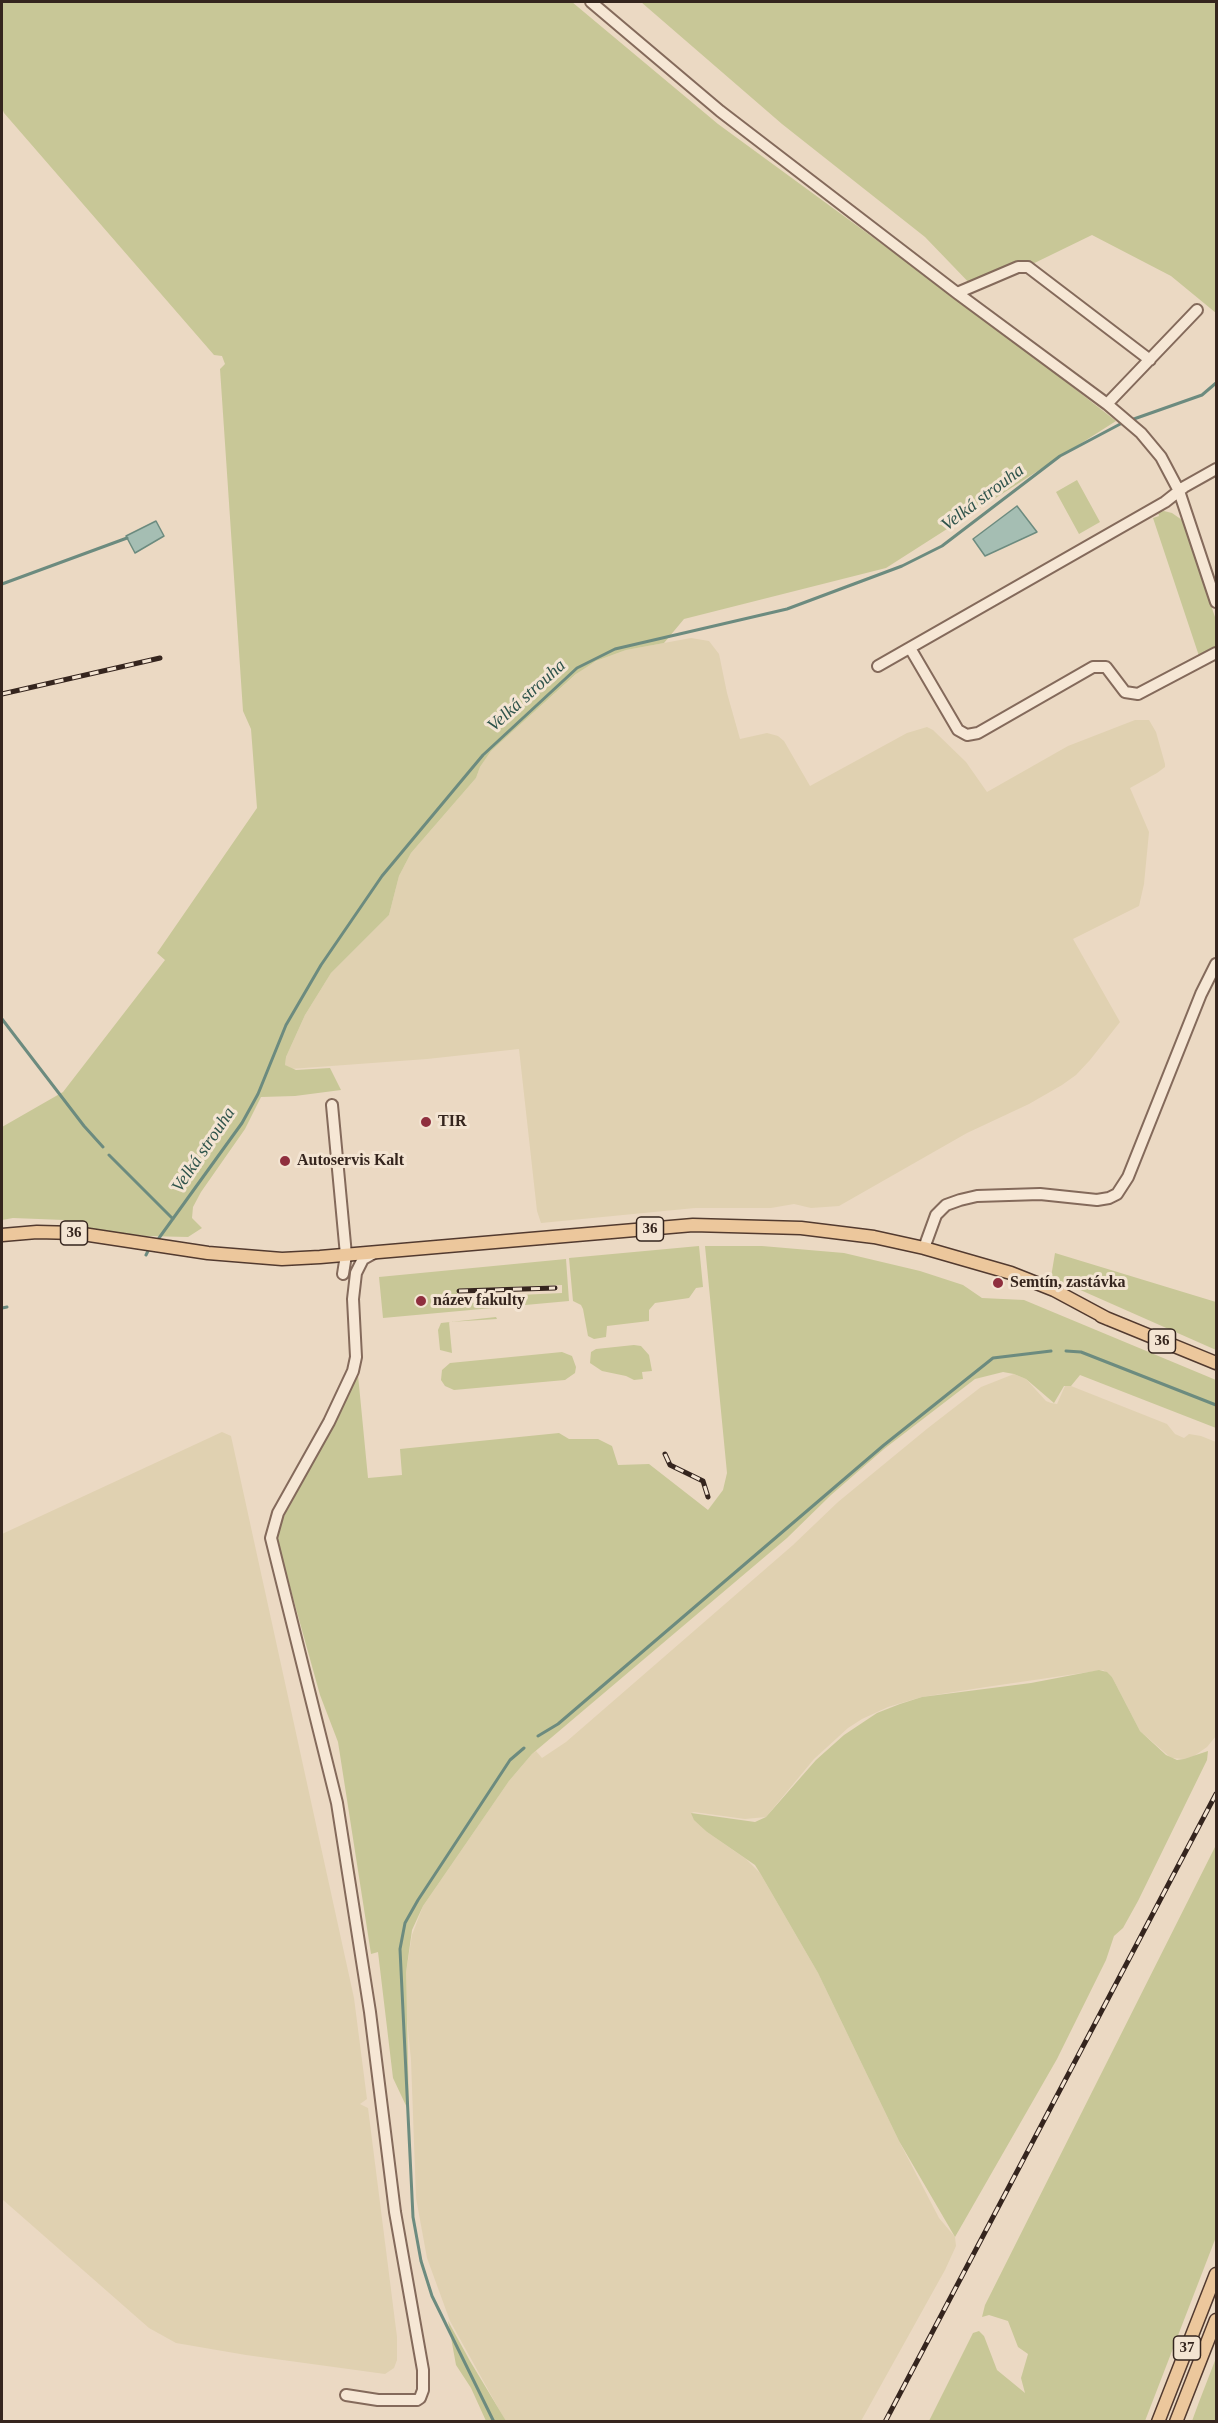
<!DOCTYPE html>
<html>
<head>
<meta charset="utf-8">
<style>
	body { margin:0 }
	#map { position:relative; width:1218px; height:2423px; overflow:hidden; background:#ebd9c3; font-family:"Times New Roman",serif }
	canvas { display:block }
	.frame { position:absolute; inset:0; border:3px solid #35251e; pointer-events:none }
</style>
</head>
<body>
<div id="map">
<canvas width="1218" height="2423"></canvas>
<div class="frame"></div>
</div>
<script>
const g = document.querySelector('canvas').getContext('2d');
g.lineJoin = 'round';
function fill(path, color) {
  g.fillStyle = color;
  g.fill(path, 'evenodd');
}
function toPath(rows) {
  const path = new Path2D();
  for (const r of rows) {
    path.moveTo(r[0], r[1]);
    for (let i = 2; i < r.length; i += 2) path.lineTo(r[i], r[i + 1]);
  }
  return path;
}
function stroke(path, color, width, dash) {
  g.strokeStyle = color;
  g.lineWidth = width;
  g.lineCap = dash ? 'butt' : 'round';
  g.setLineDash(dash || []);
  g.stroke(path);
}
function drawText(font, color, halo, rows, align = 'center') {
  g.font = font + ' "Times New Roman",serif';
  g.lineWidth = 6;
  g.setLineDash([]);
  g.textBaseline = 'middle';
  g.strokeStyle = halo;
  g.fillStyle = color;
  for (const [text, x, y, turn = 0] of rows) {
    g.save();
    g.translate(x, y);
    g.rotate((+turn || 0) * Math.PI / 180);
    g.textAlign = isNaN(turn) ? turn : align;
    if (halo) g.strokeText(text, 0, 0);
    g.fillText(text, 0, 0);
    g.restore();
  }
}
fill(toPath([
	[691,638,709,641,719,654,727,693,740,739,767,733,778,736,784,741,810,786,907,733,927,727,933,730,966,762,987,792,1068,746,1135,720,1149,720,1156,732,1165,764,1165,767,1157,773,1130,788,1149,832,1144,884,1139,906,1073,939,1120,1022,1090,1060,1076,1075,1062,1085,1029,1104,967,1133,839,1206,811,1208,794,1204,771,1208,695,1208,541,1223,537,1211,519,1049,427,1059,290,1069,285,1065,286,1057,305,1015,331,973,389,915,399,876,411,853,476,778,480,767,491,751,583,668,599,660,626,650],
	[1014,1374,1026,1379,1046,1401,1051,1403,1057,1404,1065,1386,1071,1386,1167,1424,1175,1434,1184,1438,1189,1434,1201,1436,1216,1442,1216,1736,1207,1747,1194,1756,1184,1759,1171,1758,1140,1731,1112,1677,1103,1670,986,1687,922,1697,888,1707,862,1719,848,1728,814,1759,766,1817,745,1819,694,1812,691,1813,707,1832,746,1859,760,1873,818,1973,899,2141,939,2218,955,2237,956,2246,945,2270,861,2421,506,2422,450,2321,427,2258,416,2198,411,2060,406,2009,406,1973,412,1935,423,1906,509,1781,532,1754,536,1751,542,1758,566,1742,793,1545,838,1502,928,1428,981,1387],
	[222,1432,231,1436,354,1998,367,2099,360,2104,368,2108,397,2337,397,2360,394,2368,385,2374,246,2355,176,2343,149,2328,2,2199,2,1534]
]), '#e0d1b1');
fill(toPath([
	[2,2,572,2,718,124,1001,331,1116,421,886,568,684,619,664,643,626,650,596,661,576,674,491,751,480,767,476,778,411,853,399,876,389,915,331,973,305,1015,286,1057,285,1065,296,1070,330,1068,341,1090,295,1096,261,1097,245,1129,201,1192,193,1207,192,1218,202,1228,188,1237,146,1236,65,1226,64,1220,13,1218,2,1220,2,1127,63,1092,165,960,157,953,257,808,251,729,243,711,220,369,225,364,222,356,214,355,4,113,2,108],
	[641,2,1216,2,1216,313,1171,276,1092,235,977,291,925,237,782,124],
	[1077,480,1100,522,1079,534,1056,492],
	[1164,511,1172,513,1182,520,1216,620,1216,649,1199,656,1153,518,1159,516,1158,512],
	[699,1246,703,1287,696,1288,689,1298,655,1303,649,1310,649,1321,607,1326,606,1337,594,1339,588,1336,583,1309,581,1305,573,1301,569,1258],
	[705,1246,762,1246,844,1253,920,1271,963,1285,982,1298,1024,1300,1216,1380,1216,1428,1080,1375,1071,1386,1064,1386,1054,1403,1026,1379,1014,1374,1003,1372,975,1379,884,1449,831,1495,787,1538,532,1754,509,1781,423,1906,412,1930,406,1973,409,2112,393,2078,378,1952,371,1954,338,1742,320,1695,275,1533,318,1454,358,1375,368,1478,402,1475,400,1449,559,1433,569,1439,598,1439,612,1446,618,1465,649,1464,708,1510,723,1490,727,1473],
	[1055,1253,1216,1302,1216,1350,1051,1277],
	[566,1259,569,1301,383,1318,379,1277],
	[562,1285,562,1293,497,1296,495,1301,473,1303,471,1299,457,1299,457,1289],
	[496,1317,497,1319,449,1322,452,1353,440,1350,438,1330,441,1323],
	[634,1345,641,1346,649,1355,652,1371,642,1372,643,1379,634,1380,626,1376,602,1371,590,1363,591,1352,596,1349],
	[562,1352,572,1356,576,1367,575,1373,565,1380,454,1390,445,1386,441,1380,442,1370,450,1363],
	[1099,1670,1107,1672,1112,1677,1140,1731,1166,1755,1177,1760,1184,1759,1208,1751,1207,1760,1138,1901,1123,1928,1114,1936,1106,1960,1057,2059,955,2237,899,2141,818,1973,760,1873,755,1865,707,1832,694,1820,691,1813,755,1822,766,1817,816,1760,844,1735,877,1713,900,1704,922,1697,1031,1683],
	[1216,1845,1216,2237,1145,2421,929,2421,973,2333,979,2331,984,2336,997,2370,1025,2393,1021,2378,1028,2354,1018,2347,1008,2321,989,2315,982,2317,985,2305],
	[448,2321,470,2361,506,2421,486,2421,471,2388,456,2365],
	[1216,2358,1216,2421,1192,2421,1199,2402]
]), '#c8c797');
const water = toPath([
	[1017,506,1037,532,985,556,973,539,1017,506],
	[156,521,164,536,135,553,126,536,156,521]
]);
fill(water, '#a5beb3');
stroke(water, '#6c8b7f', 1.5);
stroke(toPath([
	[1131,420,1202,395,1216,383],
	[2,584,127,538],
	[2,1019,84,1126,103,1147],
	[109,1155,173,1219],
	[159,1238,242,1123,258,1094,286,1025,321,965,382,876,483,755,577,668,615,649,787,609,902,566,942,546,1060,456,1124,422],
	[146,1255,148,1251],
	[2,1308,7,1307],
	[1066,1351,1081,1352,1216,1405],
	[538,1736,558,1724,884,1445,993,1358,1051,1351],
	[494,2422,432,2296,421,2261,413,2217,400,1949,405,1923,418,1900,510,1760,524,1748]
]), '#6c8b7f', 3);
const minor = toPath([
	[591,2,720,111,957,293,1107,404,1141,433,1161,457,1179,491,1216,602],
	[957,293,1018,267,1028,267,1150,360],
	[1107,404,1197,310],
	[910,648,958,730,967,735,978,733,1093,667,1106,667,1125,692,1138,694,1216,653],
	[878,666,1165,502,1184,487,1216,469],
	[332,1105,346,1255,343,1274],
	[924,1248,936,1215,946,1205,960,1200,977,1196,1040,1194,1097,1200,1109,1198,1117,1194,1128,1177,1201,994,1216,964],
	[346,2395,378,2400,417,2400,420,2398,423,2390,423,2370,395,2212,370,2012,337,1803,271,1538,278,1513,329,1422,353,1371,356,1357,353,1299,356,1273,363,1259,374,1253]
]);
const major = toPath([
	[2,1235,37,1232,76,1233,208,1253,282,1259,320,1257,693,1225,801,1228,874,1237,924,1248,1011,1273,1054,1290,1108,1319],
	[1101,1316,1216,1363],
	[1158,2422,1216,2274],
	[1176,2422,1216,2320]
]);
stroke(minor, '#846a5b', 14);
stroke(major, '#523a2f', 15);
stroke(minor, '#f6e7d5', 10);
stroke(major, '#ecc79c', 12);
const rail = toPath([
	[2,694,160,658],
	[459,1291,555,1288],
	[665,1454,670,1465,703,1481,708,1497],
	[885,2422,1216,1794]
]);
stroke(rail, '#35251e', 5);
stroke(rail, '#f3e4d2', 3, [9]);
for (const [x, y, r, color] of [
	[426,1122,6,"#8f2f3e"],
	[285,1161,6,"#8f2f3e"],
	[998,1283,6,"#8f2f3e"],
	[421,1301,6,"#8f2f3e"]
]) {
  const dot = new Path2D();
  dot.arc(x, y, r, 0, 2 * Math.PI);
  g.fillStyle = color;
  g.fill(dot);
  stroke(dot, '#f3e4d2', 2);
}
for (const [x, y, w] of [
	[650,1229,27],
	[74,1233,27],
	[1162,1341,27],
	[1187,2348,27]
]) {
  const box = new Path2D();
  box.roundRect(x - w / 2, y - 12, w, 24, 4.5);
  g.fillStyle = '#f3e4d2';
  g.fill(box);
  stroke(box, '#35251e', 1.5);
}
drawText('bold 15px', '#35251e', null, [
	["36",650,1229],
	["36",74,1233],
	["36",1162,1341],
	["37",1187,2348]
]);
drawText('bold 16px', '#35251e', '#f3e4d2', [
	["TIR",438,1122],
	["Autoservis Kalt",297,1161],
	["Semtín, zastávka",1010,1283],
	["název fakulty",433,1301]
], 'left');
drawText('italic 18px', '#2e534b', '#f3e4d2', [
	["Velká strouha",983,498,-37],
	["Velká strouha",527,696,-42],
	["Velká strouha",204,1150,-56]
]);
</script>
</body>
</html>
